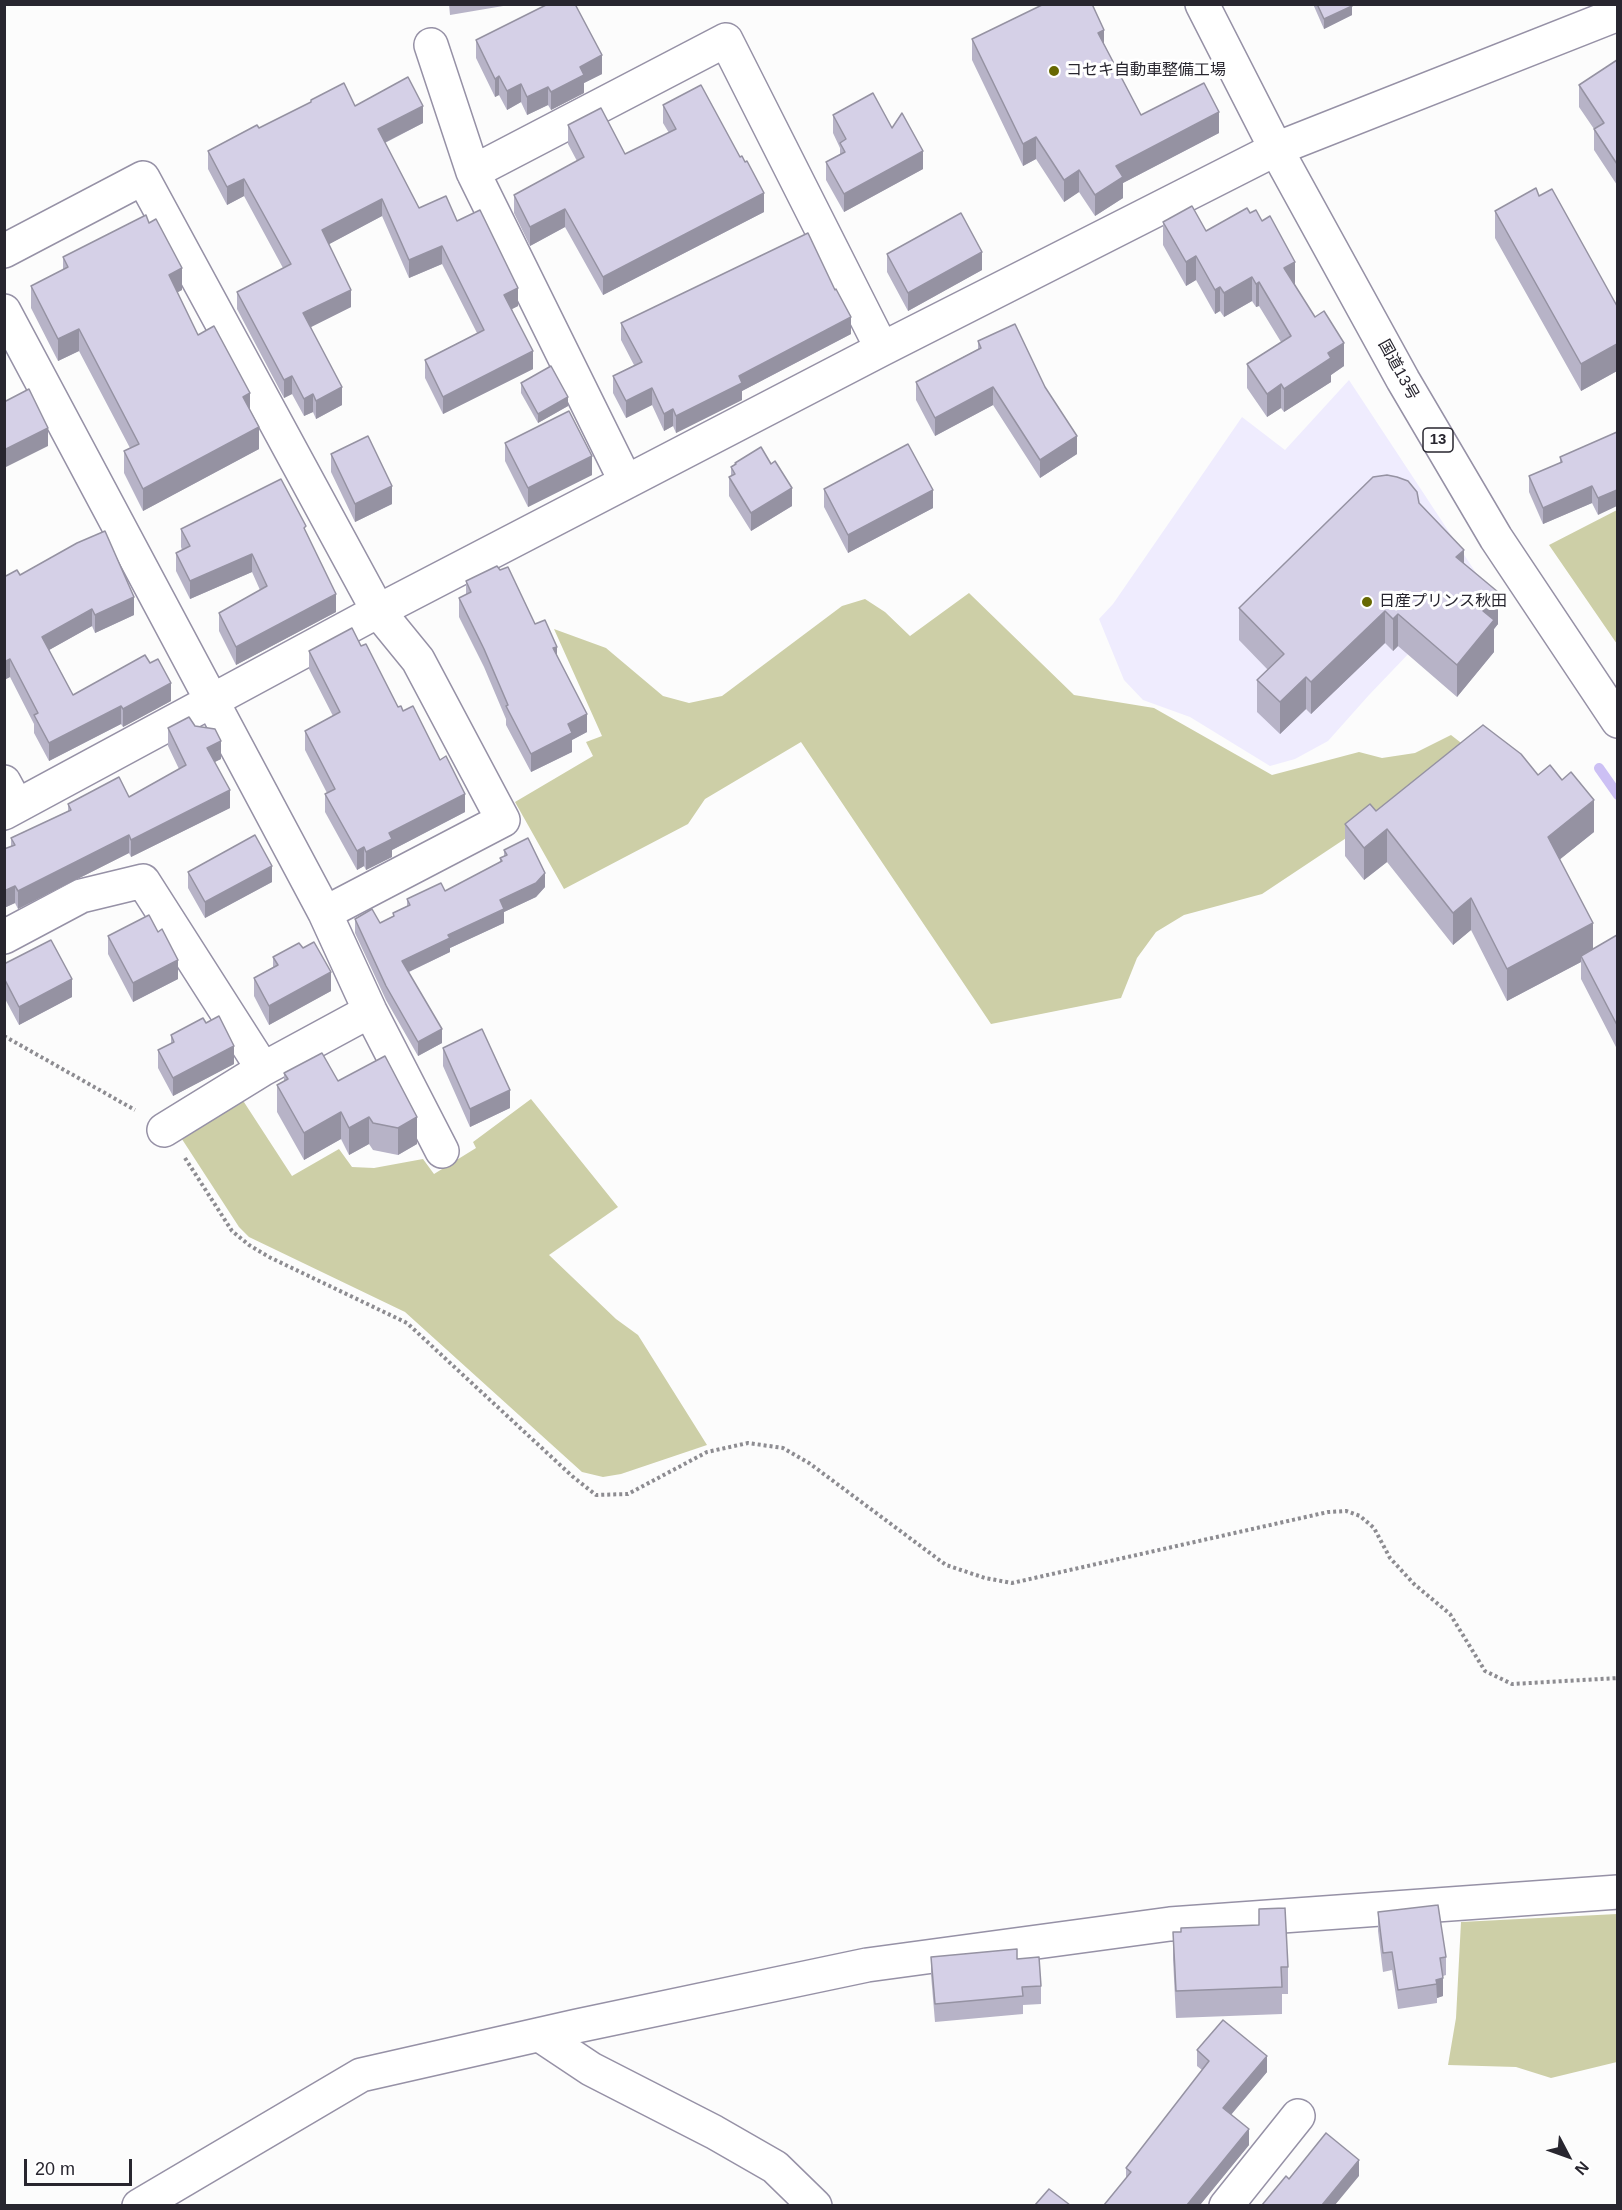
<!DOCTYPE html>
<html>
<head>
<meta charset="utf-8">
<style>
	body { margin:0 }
	#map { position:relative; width:1622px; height:2210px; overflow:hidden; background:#fcfcfc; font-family:Arial,sans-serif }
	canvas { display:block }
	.frame { position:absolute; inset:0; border:6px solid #28262f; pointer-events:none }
	.north { position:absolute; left:1538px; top:2126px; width:60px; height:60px; -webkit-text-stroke:4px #fff; paint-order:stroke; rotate:131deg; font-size:16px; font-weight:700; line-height:24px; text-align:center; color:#28262f }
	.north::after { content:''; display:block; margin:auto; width:21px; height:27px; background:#28262f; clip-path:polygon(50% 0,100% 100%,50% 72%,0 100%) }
	.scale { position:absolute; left:24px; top:2159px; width:108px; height:27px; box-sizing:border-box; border:3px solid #28262f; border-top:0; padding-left:8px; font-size:18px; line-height:21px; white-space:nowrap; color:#28262f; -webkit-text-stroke:4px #fff; paint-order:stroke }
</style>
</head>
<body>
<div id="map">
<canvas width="1622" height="2210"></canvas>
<div class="frame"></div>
<div class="north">N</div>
<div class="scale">20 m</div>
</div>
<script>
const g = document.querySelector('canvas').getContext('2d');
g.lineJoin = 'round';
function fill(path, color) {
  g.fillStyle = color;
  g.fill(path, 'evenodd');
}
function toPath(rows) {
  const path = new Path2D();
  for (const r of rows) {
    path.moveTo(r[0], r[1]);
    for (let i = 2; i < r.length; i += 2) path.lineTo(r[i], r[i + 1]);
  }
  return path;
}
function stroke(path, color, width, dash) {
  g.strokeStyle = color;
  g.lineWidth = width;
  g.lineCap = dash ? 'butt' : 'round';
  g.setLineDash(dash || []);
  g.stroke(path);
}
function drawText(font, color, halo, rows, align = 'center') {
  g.font = font + ' Arial,"Noto Sans JP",sans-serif';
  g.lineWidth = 6;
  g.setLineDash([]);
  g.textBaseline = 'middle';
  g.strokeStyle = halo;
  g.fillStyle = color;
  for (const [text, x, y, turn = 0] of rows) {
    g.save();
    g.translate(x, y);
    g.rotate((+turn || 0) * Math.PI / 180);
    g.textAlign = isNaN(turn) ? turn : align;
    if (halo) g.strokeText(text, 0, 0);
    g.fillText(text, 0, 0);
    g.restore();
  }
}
fill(toPath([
	[1349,380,1480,579,1369,695,1328,741,1295,759,1270,766,1190,717,1143,700,1124,680,1099,619,1113,604,1242,417,1285,450]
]), '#efecfe');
fill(toPath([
	[1617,510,1617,644,1549,545],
	[969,593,1074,695,1154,708,1272,775,1359,752,1382,758,1415,753,1451,735,1474,753,1262,894,1184,915,1156,932,1137,958,1121,998,991,1024,801,742,705,799,688,824,564,889,515,802,593,756,586,742,602,736,554,629,606,648,663,696,689,703,722,696,842,606,865,599,885,612,910,636],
	[242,1099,292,1176,339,1149,352,1167,374,1168,423,1159,434,1174,476,1148,473,1142,531,1099,618,1207,549,1255,616,1319,638,1335,707,1445,621,1474,603,1477,582,1472,405,1312,249,1237,239,1227,178,1133],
	[1617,1914,1617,2062,1551,2078,1516,2067,1448,2065,1456,2018,1461,1922]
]), '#cdcfa7');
stroke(toPath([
	[1599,768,1618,795]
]), '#ccc0f4', 10);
const street = toPath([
	[431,45,473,172],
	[4,251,143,178,378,611,418,660,503,820,325,913],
	[4,311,325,913,370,1011,442,1151],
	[626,482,473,172,726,40,882,349],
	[4,782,17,806],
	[4,813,378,611,882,349,1276,149,1618,14],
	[4,937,81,896,143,881,263,1069,370,1011],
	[164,1130,263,1069],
	[540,2035,591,2069,714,2132,775,2167,815,2206],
	[139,2206,361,2075,577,2026,867,1965,1170,1924,1618,1892],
	[1226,2206,1298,2116]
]);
const highway = toPath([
	[1202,4,1276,149,1403,380,1496,538,1618,721]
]);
stroke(street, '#9691a6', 36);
stroke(highway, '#9691a6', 36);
stroke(toPath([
	[4,1036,135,1110],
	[185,1158,232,1231,249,1245,269,1257,407,1323,572,1476,596,1495,628,1494,707,1452,748,1443,783,1448,809,1463,946,1565,985,1578,1012,1583,1328,1512,1346,1511,1360,1516,1374,1528,1390,1558,1414,1584,1450,1614,1485,1671,1512,1684,1618,1678]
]), '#8d8c91', 4, [3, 3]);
stroke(street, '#fff', 33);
stroke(highway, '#fff', 33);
fill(toPath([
	[449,4,515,4,450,15],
	[1313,4,1352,4,1352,15,1324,29],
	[972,39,1104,44,1141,115,1219,133,1123,183,1123,198,1095,216,1079,192,1064,202,1036,159,1023,166,972,60],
	[476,40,602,74,584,83,584,93,551,110,548,105,527,115,521,102,507,110,499,95,495,97,476,58],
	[1617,60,1617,185,1594,150,1594,129,1579,107,1579,85],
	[311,100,355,106,423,123,385,143,419,208,457,221,518,306,512,309,533,369,443,414,425,378,425,360,477,333,442,264,409,278,382,216,329,244,351,307,311,327,342,405,316,419,313,412,304,416,292,394,284,398,237,309,237,292,283,268,244,196,227,205,208,169,208,151,259,128,311,102],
	[663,105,764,212,603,295,565,227,530,246,514,213,514,195,577,161,568,144,568,125,625,154,669,133,663,123],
	[833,115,892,128,923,169,844,212,826,180,826,162,840,154,840,148,833,133],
	[1539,196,1617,306,1617,371,1581,391,1495,238,1495,211],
	[1163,222,1206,231,1295,285,1344,366,1331,375,1331,382,1284,412,1281,408,1267,417,1247,388,1247,364,1281,342,1259,306,1256,307,1252,301,1224,317,1220,311,1215,314,1196,280,1186,286,1163,245],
	[887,254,982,270,908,311,887,272],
	[63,257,182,290,177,292,198,335,250,411,259,449,143,511,124,473,124,451,130,448,79,351,58,361,31,308,31,286,63,270],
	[621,323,851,334,742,391,742,400,676,433,673,426,664,431,652,405,626,418,613,393,613,376,634,365,621,340],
	[978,341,1077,454,1040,478,993,405,935,436,916,400,916,382,978,349],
	[521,383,568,406,538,423,521,393],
	[1617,432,1598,515,1592,503,1543,524,1529,492,1529,476,1560,463,1560,457],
	[505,443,592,475,528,507,505,461],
	[331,454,392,504,355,522,331,472],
	[735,463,771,464,792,506,751,531,729,496,729,477,731,476,731,467,735,465],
	[824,489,933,508,848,553,824,507],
	[1419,503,1464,563,1498,624,1494,629,1494,652,1457,697,1398,646,1393,651,1385,643,1311,714,1306,709,1280,734,1257,712,1257,680,1268,670,1239,640,1239,608],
	[181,529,306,533,336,612,236,665,219,631,219,613,260,590,252,572,190,599,176,571,176,553,182,550,181,547],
	[20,575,134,615,95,633,92,626,49,650,73,695,171,701,123,727,121,724,49,761,34,733,34,724,10,677,4,680,4,577],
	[466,581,535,624,557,655,587,732,572,740,572,752,531,772,506,725,506,719,484,667,459,617,459,598,466,595],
	[361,646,398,707,403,711,465,812,392,850,392,857,366,870,364,866,357,870,325,812,325,794,327,793,305,750,305,731,333,716,309,669,309,651],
	[195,726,221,759,214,762,230,808,131,857,129,853,18,909,15,903,4,908,4,849,11,846,11,838,68,811,68,804,129,797,179,769,168,746,168,728],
	[1538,775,1594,832,1560,859,1593,949,1617,935,1617,1049,1581,979,1581,962,1507,1001,1471,930,1453,945,1387,862,1364,880,1345,856,1345,824,1376,811],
	[504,850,545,887,536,897,504,912,504,923,450,948,450,952,409,972,442,1043,418,1056,386,1000,355,933,355,919,380,923,393,916,393,913,407,906,407,899,445,891,500,862,500,858,504,857],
	[188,872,272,882,205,918,188,888],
	[158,932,178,979,133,1002,108,954,108,936],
	[273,957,331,991,269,1025,254,996,254,978,273,967],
	[4,964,72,997,19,1025,4,997],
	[171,1035,234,1064,173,1096,158,1068,158,1050,171,1044],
	[443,1048,510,1108,470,1127,443,1066],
	[385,1056,417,1144,398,1155,373,1150,369,1144,349,1155,341,1139,304,1160,277,1112,277,1085,284,1081,284,1073,338,1081],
	[1378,1912,1446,1957,1446,1975,1443,1976,1443,1996,1437,1998,1437,2003,1398,2009,1392,1970,1383,1972,1378,1931],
	[1173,1932,1288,1967,1288,1994,1282,1994,1282,2014,1176,2018,1173,1959],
	[931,1957,1017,1959,1041,1986,1041,2004,1023,2005,1023,2014,935,2022,931,1975],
	[1197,2050,1267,2072,1231,2115,1249,2145,1200,2205,1104,2205,1126,2179,1126,2168,1202,2070,1197,2066]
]), '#b7b3c7');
fill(toPath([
	[1352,6,1352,15,1324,29,1324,19],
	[1104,30,1104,51,1098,33],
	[602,55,602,74,584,83,584,93,551,110,551,92,580,67],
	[499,76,499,95,495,97,495,79],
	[521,84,521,102,507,110,507,91],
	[548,87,548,105,527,115,527,97],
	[423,106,423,123,378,146,378,129],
	[1219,112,1219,133,1123,183,1123,198,1095,216,1095,195,1116,166],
	[1036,137,1036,159,1023,166,1023,144],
	[923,151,923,169,844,212,844,194],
	[1079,170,1079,192,1064,202,1064,180],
	[244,179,244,196,227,205,227,187],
	[764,193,764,212,603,295,603,277],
	[382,199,382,216,322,248,322,230],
	[565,209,565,227,530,246,530,227],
	[442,246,442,264,409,278,409,260],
	[982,252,982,270,908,311,908,293],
	[1196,256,1196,280,1186,286,1186,262],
	[1295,262,1295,285,1284,292,1284,268],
	[182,268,182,290,169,297,169,275],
	[1252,277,1252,301,1224,317,1224,293],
	[1259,282,1259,306,1256,307,1256,284],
	[1220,287,1220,311,1215,314,1215,290],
	[518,288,518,306,504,313,504,295],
	[351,290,351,307,303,331,303,313],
	[851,317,851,334,742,391,742,400,676,433,676,416,739,376],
	[79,329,79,351,58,361,58,339],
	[1344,343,1344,366,1331,375,1331,382,1284,412,1284,389,1328,353],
	[1617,344,1617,371,1581,391,1581,364],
	[533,351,533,369,443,414,443,397],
	[292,376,292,394,284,398,284,380],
	[1281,384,1281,408,1267,417,1267,394],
	[342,387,342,405,316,419,316,401],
	[993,387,993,405,935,436,935,418],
	[652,388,652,405,626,418,626,401],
	[250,393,250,415,243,397],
	[313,394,313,412,304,416,304,399],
	[568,397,568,406,538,423,538,414],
	[673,409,673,426,664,431,664,414],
	[259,427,259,449,143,511,143,489],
	[48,428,48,446,4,468,4,450],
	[1077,436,1077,454,1040,478,1040,460],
	[592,456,592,475,528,507,528,488],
	[392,486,392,504,355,522,355,504],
	[1592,486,1592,503,1543,524,1543,508],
	[792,488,792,506,751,531,751,513],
	[933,490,933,508,848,553,848,535],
	[1617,490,1617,506,1598,515,1598,498],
	[1464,550,1464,582,1456,557],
	[252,554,252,572,190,599,190,581],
	[1498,592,1498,624,1494,629,1494,652,1457,697,1457,665,1483,611],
	[336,594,336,612,236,665,236,647],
	[134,597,134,615,95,633,95,615],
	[92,609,92,626,42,654,42,637],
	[1385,611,1385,643,1311,714,1311,682],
	[1398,614,1398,646,1393,651,1393,619],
	[557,647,557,665,553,648],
	[10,659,10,677,4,680,4,662],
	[1306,677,1306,709,1280,734,1280,702],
	[171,683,171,701,123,727,123,709],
	[121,706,121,724,49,761,49,743],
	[587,714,587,732,572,740,572,752,531,772,531,754,568,724],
	[221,741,221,759,207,766,207,748],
	[230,790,230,808,131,857,131,840],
	[465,794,465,812,392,850,392,857,366,870,366,852,389,833],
	[1594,800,1594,832,1548,869,1548,837],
	[1387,829,1387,862,1364,880,1364,848],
	[129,835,129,853,18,909,18,891],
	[364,847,364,866,357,870,357,851],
	[272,866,272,882,205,918,205,902],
	[545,873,545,887,536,897,504,912,504,923,450,948,450,952,402,975,402,961],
	[15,886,15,903,4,908,4,891],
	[1471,898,1471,930,1453,945,1453,913],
	[1593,923,1593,956,1581,956,1581,962,1507,1001,1507,969],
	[178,960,178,979,133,1002,133,983],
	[331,972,331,991,269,1025,269,1006],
	[72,979,72,997,19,1025,19,1007],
	[442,1029,442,1043,418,1056,418,1042],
	[234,1046,234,1064,173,1096,173,1078],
	[510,1090,510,1108,470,1127,470,1109],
	[341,1112,341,1139,304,1160,304,1133],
	[369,1117,369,1144,349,1155,349,1128],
	[417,1117,417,1144,398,1155,398,1128],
	[1443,1978,1443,1996,1437,1998,1436,1980],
	[1267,2056,1267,2072,1223,2124,1223,2108],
	[1249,2129,1249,2145,1200,2205,1187,2205],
	[1359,2160,1359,2176,1335,2205,1322,2205]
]), '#9592a2');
const building = toPath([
	[548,4,575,4,602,55,580,67,584,75,551,92,548,87,527,97,521,84,507,91,499,76,495,79,476,40,548,4],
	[1044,4,1092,4,1104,30,1098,33,1141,115,1204,83,1219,112,1116,166,1123,177,1095,195,1079,170,1064,180,1036,137,1023,144,972,39,1044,4],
	[1317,4,1352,4,1352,6,1324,19,1317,4],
	[1617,60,1617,164,1594,129,1604,123,1579,85,1617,60],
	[408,77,423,106,378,129,419,208,446,196,457,221,480,210,518,288,504,295,533,351,443,397,425,360,484,330,442,246,409,260,382,199,322,230,351,290,303,313,342,387,316,401,313,394,304,399,292,376,284,380,237,292,291,264,244,179,227,187,208,151,257,125,259,128,311,102,311,100,344,83,355,106,408,77],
	[701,85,740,157,742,156,745,162,747,161,764,193,603,277,565,209,530,227,514,195,584,157,568,125,601,108,625,154,676,129,663,105,701,85],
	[873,93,892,128,902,113,923,151,844,194,826,162,845,152,840,143,846,139,833,115,873,93],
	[1536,188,1539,196,1552,189,1617,306,1617,344,1581,364,1495,211,1536,188],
	[1192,206,1206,231,1247,208,1250,213,1256,210,1262,221,1270,216,1295,262,1284,268,1315,317,1324,311,1344,343,1328,353,1331,358,1284,389,1281,384,1267,394,1247,364,1291,336,1259,282,1256,284,1252,277,1224,293,1220,287,1215,290,1196,256,1186,262,1163,222,1192,206],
	[961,213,982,252,908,293,887,254,961,213],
	[146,215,149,223,156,219,182,268,169,275,198,335,214,326,250,393,243,397,259,427,143,489,124,451,139,444,79,329,58,339,31,286,68,267,63,257,146,215],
	[808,233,835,290,836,289,851,317,739,376,742,383,676,416,673,409,664,414,652,388,626,401,613,376,642,362,621,323,808,233],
	[1015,324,1045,387,1077,436,1040,460,993,387,935,418,916,382,981,348,978,341,1015,324],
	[551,366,568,397,538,414,521,383,551,366],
	[29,389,48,428,4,450,4,402,29,389],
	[569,411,592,456,528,488,505,443,569,411],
	[1617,432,1617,490,1598,498,1592,486,1543,508,1529,476,1562,462,1560,457,1617,432],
	[368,436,392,486,355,504,331,454,368,436],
	[908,444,933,490,848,535,824,489,908,444],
	[761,447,771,464,775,461,792,488,751,513,729,477,735,474,731,467,736,464,735,463,761,447],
	[1387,475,1397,477,1408,481,1417,492,1419,503,1464,550,1456,557,1498,592,1483,611,1494,620,1457,665,1398,614,1393,619,1385,611,1311,682,1306,677,1280,702,1257,680,1284,654,1239,608,1373,477,1387,475],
	[281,479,306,526,304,528,336,594,236,647,219,613,267,586,252,554,190,581,176,553,190,546,181,529,281,479],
	[105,531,134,597,95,615,92,609,42,637,73,695,145,655,150,663,158,659,171,683,123,709,121,706,49,743,34,715,38,713,10,659,4,662,4,577,17,570,20,575,77,543,105,531],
	[497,566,500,570,508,567,535,624,545,620,557,647,553,648,587,714,568,724,572,733,531,754,506,706,508,705,484,649,459,598,471,592,466,581,497,566],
	[352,628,361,646,366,644,398,707,401,706,403,711,413,706,440,760,446,756,465,794,389,833,392,839,366,852,364,847,357,851,325,794,335,789,305,731,340,712,309,651,352,628],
	[189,717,195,726,215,729,221,741,207,748,230,790,131,840,129,835,18,891,15,886,4,891,4,849,15,845,11,838,71,810,68,804,119,777,129,797,186,765,168,728,189,717],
	[1483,725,1521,754,1538,775,1550,765,1562,780,1571,772,1594,800,1548,837,1593,923,1507,969,1471,898,1453,913,1387,829,1364,848,1345,824,1370,804,1376,811,1483,725],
	[255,835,272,866,205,902,188,872,255,835],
	[528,838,545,873,536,883,500,900,504,909,448,935,450,938,402,961,442,1029,418,1042,386,986,355,919,372,909,380,923,394,916,393,913,410,905,407,899,441,883,445,891,502,861,500,858,507,855,504,850,528,838],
	[149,915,158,932,162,929,178,960,133,983,108,936,149,915],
	[1617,935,1617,1025,1581,956,1617,935],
	[51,940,72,979,19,1007,4,978,4,964,51,940],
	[314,942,331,972,269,1006,254,978,278,965,273,957,299,943,303,948,314,942],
	[219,1016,234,1046,173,1078,158,1050,174,1042,171,1035,203,1018,206,1023,219,1016],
	[482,1029,510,1090,470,1109,443,1048,482,1029],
	[322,1053,338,1081,385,1056,417,1117,398,1128,373,1123,369,1117,349,1128,341,1112,304,1133,277,1085,288,1079,284,1073,322,1053],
	[1438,1905,1446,1957,1440,1958,1443,1978,1436,1980,1437,1984,1398,1990,1392,1952,1383,1953,1378,1912,1438,1905],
	[1285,1908,1288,1967,1281,1967,1282,1987,1176,1991,1173,1932,1181,1932,1181,1928,1259,1925,1259,1909,1285,1908],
	[1017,1949,1017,1959,1039,1957,1041,1986,1022,1987,1023,1996,935,2004,931,1957,1017,1949],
	[1223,2020,1267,2056,1223,2108,1249,2129,1187,2205,1104,2205,1131,2172,1126,2168,1209,2061,1197,2050,1223,2020],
	[1326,2133,1359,2160,1322,2205,1262,2205,1286,2176,1289,2179,1326,2133],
	[1049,2189,1070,2205,1035,2205,1049,2189]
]);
fill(building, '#d5d0e7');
stroke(building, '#9592a2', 1.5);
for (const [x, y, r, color] of [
	[1054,71,6,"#676802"],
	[1367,602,6,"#676802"]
]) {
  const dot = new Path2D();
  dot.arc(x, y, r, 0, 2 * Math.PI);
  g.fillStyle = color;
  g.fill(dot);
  stroke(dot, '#fff', 2);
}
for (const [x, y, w] of [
	[1438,440,30]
]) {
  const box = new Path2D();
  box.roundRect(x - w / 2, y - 12, w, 24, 4.5);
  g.fillStyle = '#fff';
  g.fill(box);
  stroke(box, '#28262f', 1.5);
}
drawText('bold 15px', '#28262f', null, [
	["13",1438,440]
]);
drawText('16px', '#28262f', '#fff', [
	["コセキ自動車整備工場",1066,71],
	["日産プリンス秋田",1379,602]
], 'left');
drawText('16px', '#28262f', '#fff', [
	["国道13号",1398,370,61]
]);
</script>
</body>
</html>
